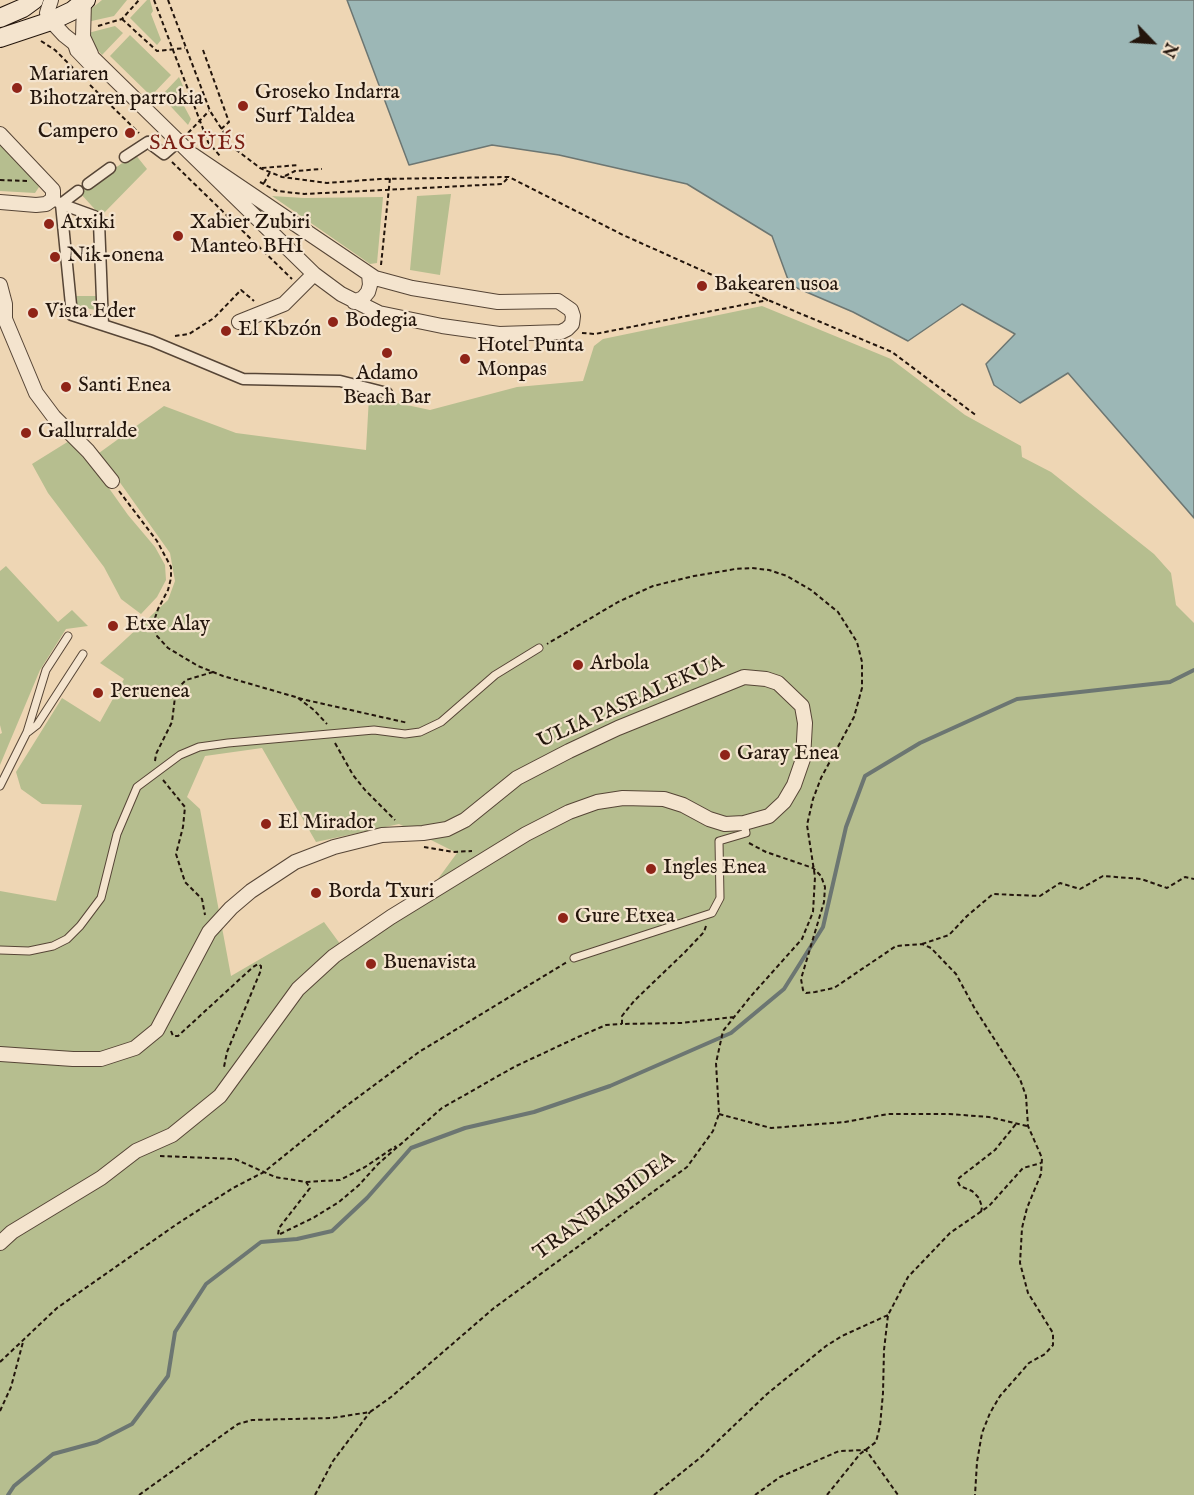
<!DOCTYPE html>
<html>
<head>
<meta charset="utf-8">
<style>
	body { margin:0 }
	#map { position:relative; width:1194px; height:1495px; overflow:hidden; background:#eed6b4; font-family:"IM FELL English",serif }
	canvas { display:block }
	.north { position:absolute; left:1122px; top:12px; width:60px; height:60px; -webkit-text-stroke:4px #f4e4ce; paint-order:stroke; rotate:115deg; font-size:16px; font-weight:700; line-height:24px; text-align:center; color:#23150c }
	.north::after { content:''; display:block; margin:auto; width:21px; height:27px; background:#23150c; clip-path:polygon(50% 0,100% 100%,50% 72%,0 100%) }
</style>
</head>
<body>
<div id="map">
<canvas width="1194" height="1495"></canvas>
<div class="north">N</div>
</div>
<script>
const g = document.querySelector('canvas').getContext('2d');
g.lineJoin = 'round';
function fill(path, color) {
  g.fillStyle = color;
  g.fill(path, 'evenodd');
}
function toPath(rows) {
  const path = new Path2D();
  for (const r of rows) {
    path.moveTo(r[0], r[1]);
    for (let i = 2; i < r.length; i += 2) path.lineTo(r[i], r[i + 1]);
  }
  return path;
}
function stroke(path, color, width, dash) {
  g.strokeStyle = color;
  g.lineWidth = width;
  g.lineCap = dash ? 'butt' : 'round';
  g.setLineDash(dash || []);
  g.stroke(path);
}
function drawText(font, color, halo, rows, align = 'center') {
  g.font = font + ' "IM FELL English",serif';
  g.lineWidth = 4.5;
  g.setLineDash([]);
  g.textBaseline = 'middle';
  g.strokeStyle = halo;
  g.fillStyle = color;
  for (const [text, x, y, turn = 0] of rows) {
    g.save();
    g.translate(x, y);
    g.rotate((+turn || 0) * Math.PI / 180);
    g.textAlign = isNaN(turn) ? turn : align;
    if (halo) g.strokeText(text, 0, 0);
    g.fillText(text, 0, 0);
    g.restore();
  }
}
fill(toPath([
	[102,0,127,0,114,16,87,22,91,9],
	[147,0,150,0,153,11,151,14,161,40,157,45,130,18],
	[115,26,123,33,102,55,95,47,88,33],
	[130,35,171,75,151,96,110,56],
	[179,77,183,86,177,93,191,119,188,125,161,96],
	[0,145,32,176,39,187,35,193,0,191],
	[135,154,147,169,101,216,80,193],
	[451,194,440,275,410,270,417,196],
	[272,196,304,198,383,197,377,263,370,264],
	[72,296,96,296,96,310,74,306],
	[762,306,891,359,965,415,1021,446,1022,457,1051,472,1154,554,1171,573,1176,605,1194,623,1194,1495,0,1495,0,891,56,901,82,805,42,804,21,789,16,772,62,698,100,722,124,679,100,663,168,600,175,581,170,553,99,453,164,406,236,433,366,450,369,397,430,410,517,387,583,381,594,346,603,339],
	[262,748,316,842,399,824,457,853,432,887,346,952,324,922,231,976,200,809,187,797,205,756],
	[69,441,106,484,128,515,155,547,165,565,166,580,157,597,141,614,121,599,104,567,48,493,32,464],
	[6,566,58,622,72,610,88,626,66,629,40,670,0,765,0,734,2,733,0,725,0,571]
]), '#b6be8f');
const water = toPath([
	[347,0,1194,0,1194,518,1068,373,1020,403,994,385,986,364,1015,334,962,304,908,341,853,312,790,285,772,236,687,184,559,155,492,145,409,165,347,0]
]);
fill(water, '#9cb7b6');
stroke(water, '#6c7672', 1.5);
stroke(toPath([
	[8,1495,14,1486,53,1454,97,1442,132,1424,168,1376,175,1332,206,1284,261,1242,297,1239,332,1231,367,1198,411,1148,465,1128,534,1112,610,1086,731,1033,784,989,823,927,846,827,865,776,920,743,1017,699,1170,682,1194,670]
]), '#6c7672', 4);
const service = toPath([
	[71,43,74,52,96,75],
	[28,732,37,725,83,654],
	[0,786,27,732,46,670,68,636],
	[0,950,29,951,53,946,67,939,80,926,101,898,117,834,137,787,180,755,199,747,228,743,374,730,405,734,420,732,441,722,495,675,539,648],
	[574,958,712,913,720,898,719,841,746,833,744,823]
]);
const pedestrian = toPath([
	[125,157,148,142,164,154,179,141],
	[88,184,110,168],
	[53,199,61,204,72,315,152,341,243,379,340,381,387,393],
	[61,204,94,216,99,222,103,325],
	[61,204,78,191]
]);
const minor = toPath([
	[51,0,47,13,51,21,64,35,93,58,314,274,341,294,379,313,442,326,499,334,561,332,567,329,572,324,573,316,571,310,558,301,498,302,412,288,375,278,193,155],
	[84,2,83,37,91,54],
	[0,134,53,190,53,199,46,204,36,205,0,202],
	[0,285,5,304,5,319,36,393,54,417,88,451,112,481],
	[354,302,363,298,368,292,370,285,369,274],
	[239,322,284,304,314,274],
	[0,1054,73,1059,101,1059,135,1048,157,1030,209,932,231,908,251,891,295,862,334,847,382,835,423,833,447,829,465,820,517,778,569,751,618,728,744,677,766,679,778,683,802,706,805,723,803,759,794,785,784,802,769,816,744,823,725,824,709,819,683,805,664,799,623,798,597,802,569,812,526,834,391,917,334,956,298,989,220,1096,172,1135,136,1151,101,1178,12,1232,0,1243]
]);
const secondary = toPath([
	[0,18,23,8,34,0],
	[0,38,51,21,72,11,86,0]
]);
stroke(service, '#564536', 9);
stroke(pedestrian, '#564536', 13);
stroke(minor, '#564536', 16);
stroke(secondary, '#23150c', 20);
stroke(toPath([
	[154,0,208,142,220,156],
	[168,0,210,111,234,148,260,168,282,177,327,183,380,179,509,177,623,235,768,300,892,352,977,416],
	[122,19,157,51,185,48],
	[98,26,122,19,139,0],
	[41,41,55,50,77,72],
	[203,50,229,122,221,129],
	[90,85,139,133],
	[188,133,209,111],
	[172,162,292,279],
	[262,168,298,165],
	[285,176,295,171,322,169],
	[0,180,27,181],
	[260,182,277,191,304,194,502,184,509,177],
	[264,183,270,172],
	[381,265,390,178],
	[582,333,595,334,768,300],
	[175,336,189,334,214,318,241,290,254,301],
	[119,491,157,541,171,567,171,578,168,590,158,609,153,624,157,636,168,648,198,666,223,676,306,700,408,723],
	[298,698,314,710,327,724],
	[335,743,353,775,365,790,395,820],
	[155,761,156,754,172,722,175,697,179,687,186,680,213,672],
	[163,780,185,807,183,827,176,854,185,882,202,899,205,915],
	[749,843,766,852,813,868,821,876,825,887,824,902,801,979,803,990,806,993,815,992,834,988,896,946,922,944,931,948,956,974,975,1009,1020,1079,1026,1096,1028,1126,1042,1158,1041,1174,1027,1208,1022,1228,1020,1263,1028,1293,1053,1333,1053,1345,1045,1354,1029,1363,1000,1396,990,1413,982,1433,977,1462,975,1495],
	[424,847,453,852,472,851],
	[706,926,704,932,685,952,634,1001,622,1016,622,1024,681,1023,734,1017],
	[922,944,949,935,967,916,993,894,1040,896,1060,883,1080,889,1103,876,1141,879,1167,888,1185,877,1194,879],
	[171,1031,173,1036,178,1036,253,967,258,964,261,966,261,970,227,1052,224,1067],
	[719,1114,771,1128,845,1122,888,1114,949,1114,989,1117,1027,1126],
	[160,1156,235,1159,275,1177,306,1182,310,1188,279,1228,278,1235,313,1218,339,1202,359,1185,378,1164,442,1108,514,1067,578,1037,606,1025,622,1024],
	[306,1182,340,1180,365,1167,396,1146],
	[981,1212,982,1207,979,1198,972,1191,960,1186,958,1182,959,1178,995,1150,1016,1124],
	[0,1362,57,1308,177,1224,233,1188,264,1172,342,1109,419,1052,567,962],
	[0,1411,11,1387,23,1342],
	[139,1495,238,1424,252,1420,332,1418,370,1412,391,1397,494,1308,687,1167,713,1131,719,1114,716,1063,723,1031,751,996,802,939,813,912,815,877,807,825,813,799,821,778,854,717,862,688,862,662,857,642,838,612,811,590,787,576,769,570,752,568,735,569,694,576,653,586,618,602,547,644],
	[315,1495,333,1461,370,1412],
	[654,1495,701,1457,767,1394,826,1346,842,1336,888,1315],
	[755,1495,780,1477,839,1451,866,1450,898,1495],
	[827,1495,860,1454,876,1442,880,1426,883,1393,884,1350,888,1315,908,1277,950,1233,989,1206,1023,1168,1041,1163]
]), '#23150c', 2, [4.5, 3]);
stroke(service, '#f4e4ce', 7);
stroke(pedestrian, '#f4e4ce', 10);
stroke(minor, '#f4e4ce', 14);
stroke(secondary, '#f4e4ce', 18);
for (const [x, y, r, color] of [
	[17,88,6,"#8f2418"],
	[243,106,6,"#8f2418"],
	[130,133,6,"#8f2418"],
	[49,224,6,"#8f2418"],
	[178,236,6,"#8f2418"],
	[55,257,6,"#8f2418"],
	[702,286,6,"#8f2418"],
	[33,313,6,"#8f2418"],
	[333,322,6,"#8f2418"],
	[226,331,6,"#8f2418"],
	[387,353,6,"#8f2418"],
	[465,359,6,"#8f2418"],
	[66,387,6,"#8f2418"],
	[26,433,6,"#8f2418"],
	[113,626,6,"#8f2418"],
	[578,665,6,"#8f2418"],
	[98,693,6,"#8f2418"],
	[725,755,6,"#8f2418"],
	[266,824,6,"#8f2418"],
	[651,869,6,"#8f2418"],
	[316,893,6,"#8f2418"],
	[563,918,6,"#8f2418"],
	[371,964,6,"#8f2418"]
]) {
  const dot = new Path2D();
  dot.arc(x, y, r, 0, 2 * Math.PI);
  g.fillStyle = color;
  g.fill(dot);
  stroke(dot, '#f4e4ce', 2);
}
drawText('21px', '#23150c', '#f4e4ce', [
	["Mariaren",29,76],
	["Bihotzaren parrokia",29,100],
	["Groseko Indarra",255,94],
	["Surf Taldea",255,118],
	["Campero",118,133,"right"],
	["Atxiki",61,224],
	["Xabier Zubiri",190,224],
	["Manteo BHI",190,248],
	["Nik-onena",67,257],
	["Bakearen usoa",714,286],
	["Vista Eder",45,313],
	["Bodegia",345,322],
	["El Kbzón",238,331],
	["Hotel Punta",477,347],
	["Monpas",477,371],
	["Adamo",387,375,"center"],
	["Beach Bar",387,399,"center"],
	["Santi Enea",78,387],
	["Gallurralde",38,433],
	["Etxe Alay",125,626],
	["Arbola",590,665],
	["Peruenea",110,693],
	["Garay Enea",737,755],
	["El Mirador",278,824],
	["Ingles Enea",663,869],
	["Borda Txuri",328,893],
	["Gure Etxea",575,918],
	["Buenavista",383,964]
], 'left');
drawText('21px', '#23150c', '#f4e4ce', [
	["ULIA PASEALEKUA",631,703,-24],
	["TRANBIABIDEA",605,1207,-36]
]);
g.letterSpacing = '1.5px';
drawText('22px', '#7a1f14', '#f4e4ce', [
	["SAGÜÉS",198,144]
]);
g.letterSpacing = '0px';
</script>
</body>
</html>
